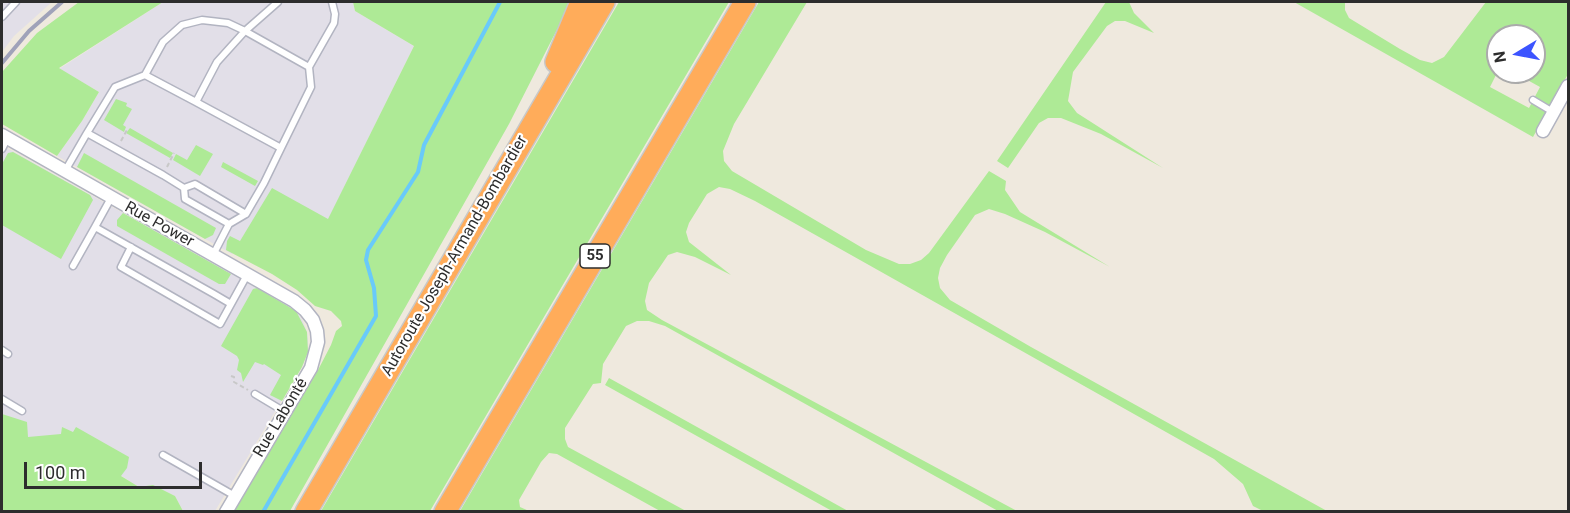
<!DOCTYPE html>
<html>
<head>
<meta charset="utf-8">
<style>
	body { margin:0 }
	#map { position:relative; width:1570px; height:513px; overflow:hidden; background:#efe9de; font-family:Roboto,sans-serif }
	canvas { display:block }
	.frame { position:absolute; inset:0; border:3px solid #2d2d2d; pointer-events:none }
	.north { position:absolute; left:1486px; top:24px; width:60px; height:60px; box-sizing:border-box; background:#fff; border:2px solid #ababab; border-radius:50%; rotate:260deg; font-size:16px; font-weight:700; line-height:24px; text-align:center; color:#2d2d2d }
	.north::after { content:''; display:block; margin:auto; width:21px; height:27px; background:#3c54ff; clip-path:polygon(50% 0,100% 100%,50% 72%,0 100%) }
	.scale { position:absolute; left:24px; top:462px; width:178px; height:27px; box-sizing:border-box; border:3px solid #2d2d2d; border-top:0; padding-left:8px; font-size:18px; line-height:21px; white-space:nowrap; color:#2d2d2d; -webkit-text-stroke:4px #fff; paint-order:stroke }
</style>
</head>
<body>
<div id="map">
<canvas width="1570" height="513"></canvas>
<div class="frame"></div>
<div class="north">N</div>
<div class="scale">100 m</div>
</div>
<script>
const g = document.querySelector('canvas').getContext('2d');
g.lineJoin = 'round';
function fill(path, color) {
  g.fillStyle = color;
  g.fill(path, 'evenodd');
}
function toPath(rows) {
  const path = new Path2D();
  for (const r of rows) {
    path.moveTo(r[0], r[1]);
    for (let i = 2; i < r.length; i += 2) path.lineTo(r[i], r[i + 1]);
  }
  return path;
}
function stroke(path, color, width, dash) {
  g.strokeStyle = color;
  g.lineWidth = width;
  g.lineCap = dash ? 'butt' : 'round';
  g.setLineDash(dash || []);
  g.stroke(path);
}
function drawText(font, color, halo, rows, align = 'center') {
  g.font = font + ' Roboto,sans-serif';
  g.lineWidth = 4.5;
  g.setLineDash([]);
  g.textBaseline = 'middle';
  g.strokeStyle = halo;
  g.fillStyle = color;
  for (const [text, x, y, turn = 0] of rows) {
    g.save();
    g.translate(x, y);
    g.rotate((+turn || 0) * Math.PI / 180);
    g.textAlign = isNaN(turn) ? turn : align;
    if (halo) g.strokeText(text, 0, 0);
    g.fillText(text, 0, 0);
    g.restore();
  }
}
fill(toPath([
	[2,2,52,2,14,36,2,52],
	[163,2,353,2,355,11,414,46,328,220,239,241,232,254,57,156,82,121,99,92,59,69],
	[2,145,285,304,296,311,302,319,307,332,308,342,308,352,302,367,215,511,183,511,175,496,153,486,139,487,109,468,2,450]
]), '#e2dfe8');
fill(toPath([
	[79,2,163,2,59,68,99,92,82,121,57,156,2,124,2,72,37,33],
	[353,2,571,2,509,124,290,511,234,511,318,370,331,345,336,331,342,326,341,321,331,311,315,306,297,290,272,274,226,250,227,241,230,236,240,241,272,188,328,219,414,46,355,11],
	[619,2,729,2,430,511,321,511],
	[759,2,807,2,734,124,723,151,724,161,732,171,866,250,899,264,910,264,921,260,929,253,989,171,1006,181,1005,190,1020,212,1110,267,1045,232,1005,214,989,209,975,215,947,255,940,268,938,278,940,288,950,300,1031,347,1327,511,1263,511,1253,506,1243,484,1214,459,755,201,730,189,719,187,707,194,689,223,686,232,689,242,731,275,695,257,677,252,668,255,649,283,645,301,647,310,662,320,1017,511,998,511,665,326,649,321,637,321,626,326,603,364,601,383,593,384,565,428,565,439,568,447,686,511,660,511,557,454,549,453,541,462,519,500,520,507,529,511,460,511],
	[1106,2,1129,2,1134,13,1154,33,1125,21,1115,21,1107,26,1073,72,1068,101,1077,113,1163,168,1101,134,1061,118,1048,118,1039,123,1008,168,997,161],
	[1294,2,1345,2,1345,10,1349,18,1400,49,1420,60,1432,63,1444,57,1486,2,1568,2,1568,74,1533,137],
	[1498,36,1534,36,1534,72,1513,72,1540,87,1529,108,1490,87,1498,71],
	[116,99,127,103,126,106,132,109,123,125,126,127,124,132,104,120],
	[130,128,173,153,170,158,126,133],
	[196,145,213,154,200,176,173,160,176,154,187,160],
	[13,152,90,195,93,200,61,259,2,225,2,164,8,153],
	[84,153,216,228,213,235,205,239,77,167],
	[223,162,258,181,255,186,221,167],
	[123,213,231,274,225,284,219,284,117,226,117,220],
	[257,288,296,311,307,332,308,352,302,367,282,401,270,395,281,375,264,364,263,365,255,362,243,382,241,373,237,370,239,360,237,356,221,346,253,289],
	[609,378,848,511,832,511,605,385],
	[2,414,27,422,28,437,61,434,62,427,73,432,76,427,129,457,127,468,121,476,139,487,153,485,175,496,183,511,2,511]
]), '#aeea96');
stroke(toPath([
	[263,512,376,316,374,288,366,260,368,250,418,172,424,145,500,2]
]), '#69cafa', 4);
const lane = toPath([
	[2,17,16,2],
	[309,67,334,23,335,14,332,2],
	[1533,100,1553,112],
	[196,102,145,75,163,42,182,25,202,20,228,23,245,31,278,2],
	[87,133,115,87,145,75],
	[2,149,7,139],
	[65,171,87,133,163,175,184,188,185,199,229,224,213,255],
	[184,188,195,184,246,214,229,224],
	[111,198,95,227,214,294,231,304,247,275],
	[246,214,264,183,281,148,311,87,309,67,245,31,217,62,196,102,281,148],
	[131,247,121,267,220,324,231,304],
	[73,266,95,227],
	[2,350,8,354],
	[255,394,285,412],
	[2,399,22,411],
	[163,455,235,496]
]);
const street = toPath([
	[1543,131,1568,86],
	[2,135,294,301,305,310,313,320,317,331,318,342,311,368,226,512]
]);
const highway = toPath([
	[556,62,581,2],
	[306,512,604,2],
	[445,512,745,2]
]);
stroke(lane, '#b2b4c1', 9);
stroke(street, '#b2b4c1', 15);
stroke(highway, '#c8c8c8', 24);
stroke(toPath([
	[121,141,128,128],
	[167,167,174,153],
	[231,376,234,377,234,382,248,390]
]), '#c8c8c8', 2, [4.5, 3]);
stroke(lane, '#fff', 6);
stroke(street, '#fff', 12);
stroke(highway, '#ffac5a', 21);
stroke(toPath([
	[2,63,29,31,62,2]
]), '#a0a2b9', 4);
for (const [x, y, w] of [
	[595,256,30]
]) {
  const box = new Path2D();
  box.roundRect(x - w / 2, y - 12, w, 24, 4.5);
  g.fillStyle = '#fff';
  g.fill(box);
  stroke(box, '#2d2d2d', 1.5);
}
drawText('bold 15px', '#2d2d2d', null, [
	["55",595,256]
]);
drawText('16px', '#2d2d2d', '#fff', [
	["Rue Power",159,225,29],
	["Autoroute Joseph-Armand-Bombardier",455,256,-60],
	["Rue Labonté",281,418,-59]
]);
</script>
</body>
</html>
